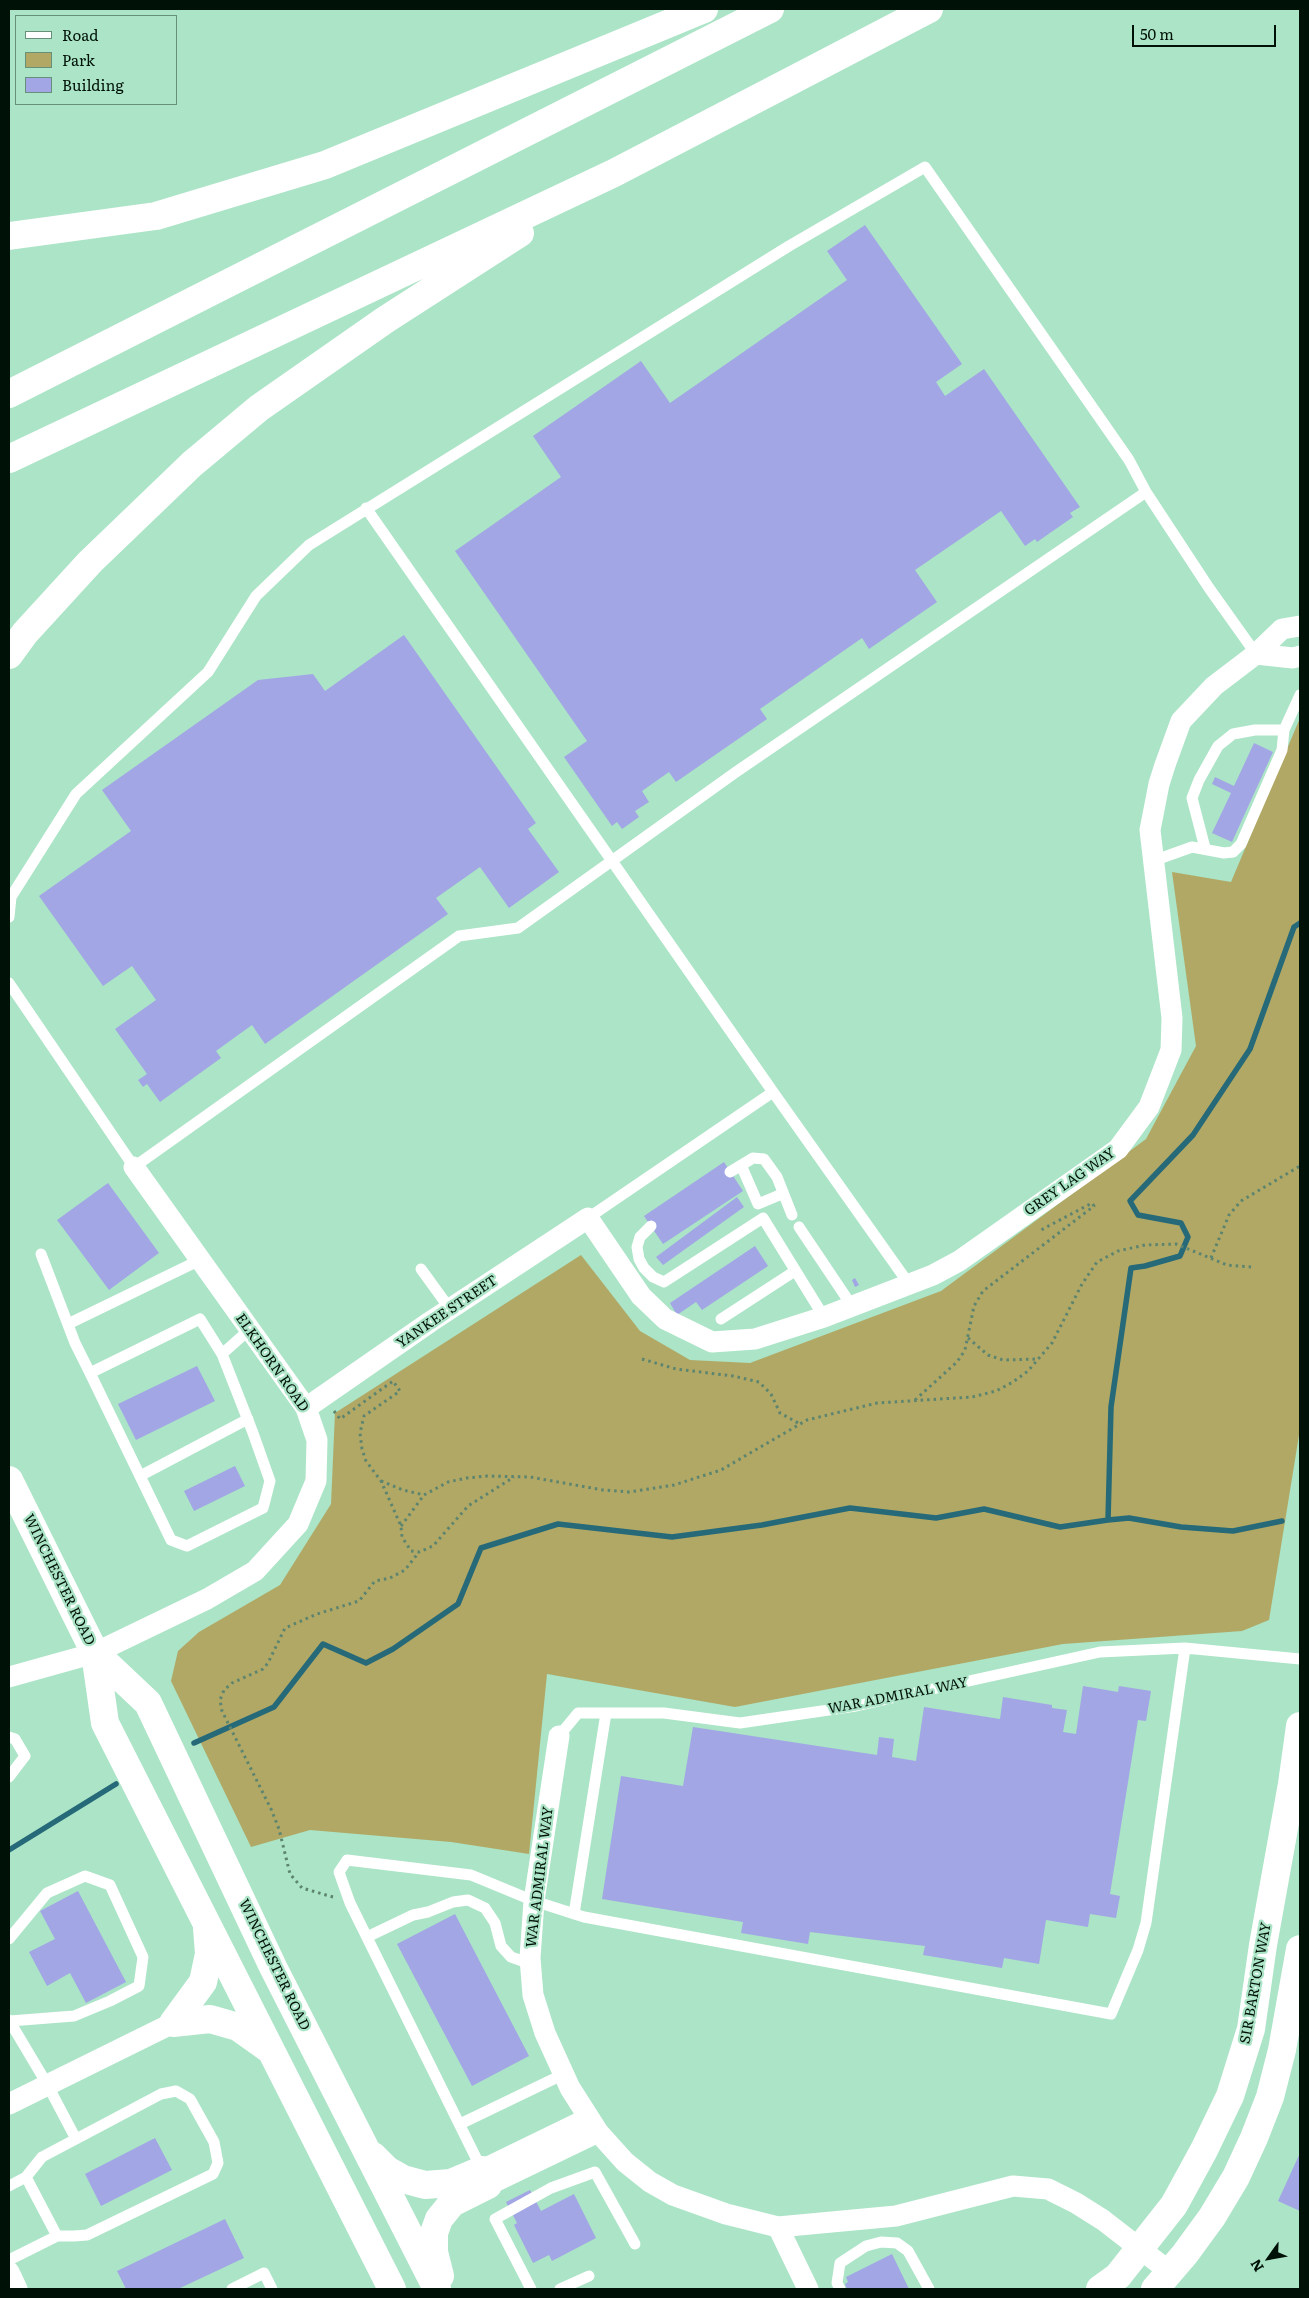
<!DOCTYPE html>
<html>
<head>
<meta charset="utf-8">
<style>
	body { margin:0 }
	#map { position:relative; width:1309px; height:2298px; overflow:hidden; background:#abe4c6; font-family:Literata,serif }
	canvas { display:block }
	.frame { position:absolute; inset:0; border:10px solid #001107; pointer-events:none }
	.legend { position:absolute; left:15px; top:15px; width:162px; height:90px; box-sizing:border-box; background:#abe4c6; border:1px solid #67907a; margin:0; padding:6px 9px; list-style:none; font-size:15px; color:#001107 }
	.legend li { display:flex; align-items:center; gap:10px; height:25px }
	.legend b { width:25px; border:1px solid #67907a }
	.north { position:absolute; left:1244px; top:2233px; width:50px; height:50px; -webkit-text-stroke:4px #abe4c6; paint-order:stroke; rotate:238deg; font-size:14px; font-weight:700; line-height:20px; text-align:center; color:#001107 }
	.north::after { content:''; display:block; margin:auto; width:18px; height:22px; background:#001107; clip-path:polygon(50% 0,100% 100%,50% 72%,0 100%) }
	.scale { position:absolute; left:1132px; top:25px; width:144px; height:22px; box-sizing:border-box; border:2px solid #001107; border-top:0; padding-left:6px; font-size:15px; line-height:18px; white-space:nowrap; color:#001107; -webkit-text-stroke:4px #abe4c6; paint-order:stroke }
</style>
</head>
<body>
<div id="map">
<canvas width="1309" height="2298"></canvas>
<div class="frame"></div>
<ul class="legend">
<li><b style="height:6px;background:#fff"></b>Road</li>
<li><b style="height:14px;background:#b1a865"></b>Park</li>
<li><b style="height:14px;background:#a2a6e5"></b>Building</li>
</ul>
<div class="north">N</div>
<div class="scale">50 m</div>
</div>
<script>
const g = document.querySelector('canvas').getContext('2d');
g.lineJoin = 'round';
function fill(path, color) {
  g.fillStyle = color;
  g.fill(path, 'evenodd');
}
function toPath(rows) {
  const path = new Path2D();
  for (const r of rows) {
    path.moveTo(r[0], r[1]);
    for (let i = 2; i < r.length; i += 2) path.lineTo(r[i], r[i + 1]);
  }
  return path;
}
function stroke(path, color, width, dash) {
  g.strokeStyle = color;
  g.lineWidth = width;
  g.lineCap = dash ? 'butt' : 'round';
  g.setLineDash(dash || []);
  g.stroke(path);
}
function drawText(font, color, halo, rows, align = 'center') {
  g.font = font + ' Literata,serif';
  g.lineWidth = 4.5;
  g.setLineDash([]);
  g.textBaseline = 'middle';
  g.strokeStyle = halo;
  g.fillStyle = color;
  for (const [text, x, y, turn = 0] of rows) {
    g.save();
    g.translate(x, y);
    g.rotate((+turn || 0) * Math.PI / 180);
    g.textAlign = isNaN(turn) ? turn : align;
    if (halo) g.strokeText(text, 0, 0);
    g.fillText(text, 0, 0);
    g.restore();
  }
}
fill(toPath([
	[1300,718,1300,1429,1269,1620,1242,1631,1063,1644,735,1707,547,1674,529,1854,451,1842,310,1830,251,1847,171,1681,178,1651,199,1632,280,1585,331,1504,335,1413,581,1255,640,1331,690,1360,750,1363,941,1291,1146,1139,1196,1046,1172,872,1231,882]
]), '#b1a865');
stroke(toPath([
	[1108,1520,1129,1518,1181,1527,1233,1531,1282,1521],
	[194,1743,274,1707,323,1644,366,1663,393,1649,458,1604,481,1548,558,1524,672,1537,762,1525,850,1508,936,1518,984,1509,1060,1527,1108,1520,1111,1407,1131,1268,1145,1266,1180,1256,1188,1237,1181,1223,1138,1215,1130,1201,1193,1135,1250,1049,1294,927,1300,923],
	[9,1850,116,1784]
]), '#266978', 5.5);
fill(toPath([
	[865,225,962,364,936,382,945,396,984,369,1080,507,1070,513,1073,517,1037,542,1035,539,1025,546,1001,511,915,570,937,602,869,649,862,638,760,709,767,719,676,782,669,772,642,791,649,802,635,811,639,817,622,829,617,822,612,826,564,757,587,741,455,551,561,477,533,436,641,361,670,403,847,280,827,251],
	[404,635,536,823,528,829,559,872,509,908,480,867,436,898,448,914,265,1044,252,1025,216,1051,221,1058,160,1102,147,1084,143,1087,138,1080,147,1074,115,1029,156,1000,132,966,103,986,39,896,131,831,102,790,258,680,313,674,325,691],
	[1254,743,1273,752,1232,842,1212,833,1231,793,1212,784,1215,777,1234,786],
	[724,1162,743,1191,663,1244,644,1216],
	[108,1183,159,1253,109,1290,57,1220],
	[737,1197,744,1207,663,1265,656,1257],
	[755,1246,768,1266,702,1310,696,1302,677,1315,670,1303],
	[855,1278,859,1285,855,1287,852,1280],
	[197,1366,215,1401,136,1440,118,1404],
	[235,1466,245,1486,194,1511,184,1491],
	[1083,1686,1118,1692,1119,1686,1151,1691,1146,1721,1138,1720,1110,1894,1120,1896,1116,1918,1090,1914,1088,1927,1046,1920,1039,1964,1004,1958,1002,1968,923,1955,925,1946,810,1932,808,1944,741,1933,743,1922,602,1899,621,1776,683,1786,693,1727,877,1755,879,1737,894,1739,892,1757,916,1761,924,1707,1000,1719,1003,1697,1052,1705,1052,1708,1067,1710,1063,1732,1076,1734],
	[78,1891,126,1982,86,2003,70,1973,47,1986,29,1952,55,1939,40,1911],
	[455,1914,529,2056,472,2086,397,1944],
	[155,2138,172,2170,101,2206,85,2174],
	[1300,2153,1300,2211,1278,2201],
	[530,2190,541,2211,574,2194,596,2238,552,2261,549,2255,533,2263,514,2225,517,2223,506,2202],
	[225,2219,244,2258,178,2289,126,2289,117,2271],
	[892,2254,909,2289,847,2289,845,2284,848,2282,846,2277]
]), '#a2a6e5');
stroke(toPath([
	[1211,1258,1229,1215,1241,1201,1300,1166],
	[968,1338,988,1355,1003,1360,1039,1359],
	[642,1359,676,1369,733,1376,759,1382,771,1394,780,1413,800,1424],
	[915,1400,957,1362,965,1350,974,1306,983,1291,1094,1206,1092,1203,1041,1230],
	[334,1411,340,1419,393,1381,400,1391,364,1416,360,1433,362,1449,366,1461,381,1481,401,1526,402,1537,411,1551,419,1552,433,1546,468,1506,514,1477],
	[381,1481,403,1490,424,1495,448,1482,467,1478,487,1476,530,1477,603,1490,629,1492,674,1485,721,1470,807,1420,877,1403,972,1397,996,1391,1013,1382,1028,1371,1052,1343,1082,1284,1097,1262,1118,1251,1145,1245,1176,1244,1227,1265,1251,1267],
	[401,1526,424,1495],
	[333,1897,302,1888,290,1874,279,1829,271,1809,222,1711,220,1700,224,1690,232,1683,263,1669,268,1663,285,1628,317,1614,359,1601,375,1581,390,1578,405,1570,419,1552]
]), '#5d846f', 3, [2.5, 4]);
stroke(toPath([
	[366,508,773,1092],
	[1205,848,1192,798,1199,780,1218,746,1233,734,1255,730,1284,730],
	[1153,861,1192,847,1224,853,1233,852,1241,844,1282,750,1284,730,1300,695],
	[9,917,11,897,76,794,208,672,256,596,309,545,789,246,925,167,1129,460,1146,492],
	[9,983,134,1167,459,936,518,928,736,772,1146,492,1209,588,1256,654],
	[741,1165,758,1204,782,1194],
	[730,1172,753,1158,764,1159,777,1177,792,1215],
	[588,1218,773,1092,909,1284],
	[651,1226,640,1237,637,1247,639,1259,644,1268,653,1277,664,1282,763,1218,824,1317],
	[799,1227,852,1306],
	[41,1254,75,1343,90,1373],
	[421,1269,450,1309],
	[721,1319,795,1271],
	[68,1324,200,1260],
	[222,1354,200,1319,90,1373,171,1540,187,1546,263,1508,270,1481,253,1433,222,1354,249,1330],
	[140,1476,248,1419],
	[559,1736,578,1713,664,1713,740,1723,856,1706,1100,1652,1185,1648,1300,1659],
	[9,1737,15,1739,25,1756,9,1777],
	[574,1914,606,1713],
	[367,1937,413,1915,428,1912,453,1902,468,1900,485,1908,495,1923,501,1946,511,1957,531,1964],
	[9,1939,47,1893,85,1876,110,1885,143,1957,139,1986,110,2001,74,2016,10,2021],
	[9,2020,47,2084,76,2139],
	[460,2124,564,2074],
	[482,2170,350,1903,339,1872,347,1860,471,1875,534,1901,584,1917,1111,2014,1138,1950,1146,1923,1185,1648],
	[9,2186,26,2177,42,2157,161,2094,176,2091,190,2099,214,2142,218,2163,213,2174,87,2235,74,2236,57,2236,26,2177],
	[9,2260,57,2236],
	[232,2289,264,2273,272,2289],
	[531,2289,495,2219,551,2188,595,2172,635,2244],
	[560,2289,589,2276],
	[840,2289,837,2283,840,2263,866,2246,881,2242,897,2243,908,2251,929,2289]
]), '#fff', 11);
stroke(toPath([
	[1256,654,1293,658,1300,656],
	[306,1408,430,1322,588,1218,641,1296,665,1319,712,1342,755,1339,824,1317,933,1275,959,1261,1118,1149,1149,1107,1171,1050,1172,1018,1150,830,1159,784,1165,765,1181,721,1214,686,1256,654,1282,629,1300,626],
	[9,1677,95,1653,207,1599,255,1571,298,1524,316,1481,317,1440,306,1408,134,1167],
	[559,1736,534,1901,530,1958,533,1995,545,2033,570,2088,598,2132,625,2162,650,2182,673,2195,726,2214,778,2227,896,2216,1013,2186,1048,2189,1076,2203,1103,2220,1170,2272],
	[9,2104,173,2023],
	[482,2170,589,2118],
	[488,2185,598,2132],
	[778,2227,808,2289],
	[9,2272,17,2289]
]), '#fff', 21);
stroke(toPath([
	[1100,2289,1118,2276,1174,2205,1204,2150,1230,2096,1251,2029,1263,1945,1292,1784,1300,1726],
	[1155,2289,1185,2254,1212,2217,1236,2177,1254,2138,1270,2097,1282,2050,1300,1949]
]), '#fff', 28);
stroke(toPath([
	[9,236,156,216,325,165,704,9],
	[9,394,770,9],
	[9,459,614,173,929,9],
	[9,655,25,633,90,562,192,464,259,408,385,320,520,233],
	[9,1480,95,1653,105,1723,392,2289],
	[95,1653,148,1703,273,1967,437,2289],
	[173,2023,203,1982,209,1954,207,1928],
	[173,2023,210,2019,238,2027,269,2049],
	[373,2156,387,2170,403,2179,425,2185,451,2183,482,2170],
	[440,2276,434,2252,434,2233,439,2219,452,2203,488,2185]
]), '#fff', 28);
drawText('14px', '#001107', '#abe4c6', [
	["GREY LAG WAY",1070,1182,-35],
	["YANKEE STREET",447,1312,-34],
	["ELKHORN ROAD",272,1363,55],
	["WINCHESTER ROAD",59,1580,64],
	["WAR ADMIRAL WAY",898,1696,-11],
	["WAR ADMIRAL WAY",540,1877,-83],
	["WINCHESTER ROAD",274,1965,64],
	["SIR BARTON WAY",1256,1983,-80]
]);
</script>
</body>
</html>
